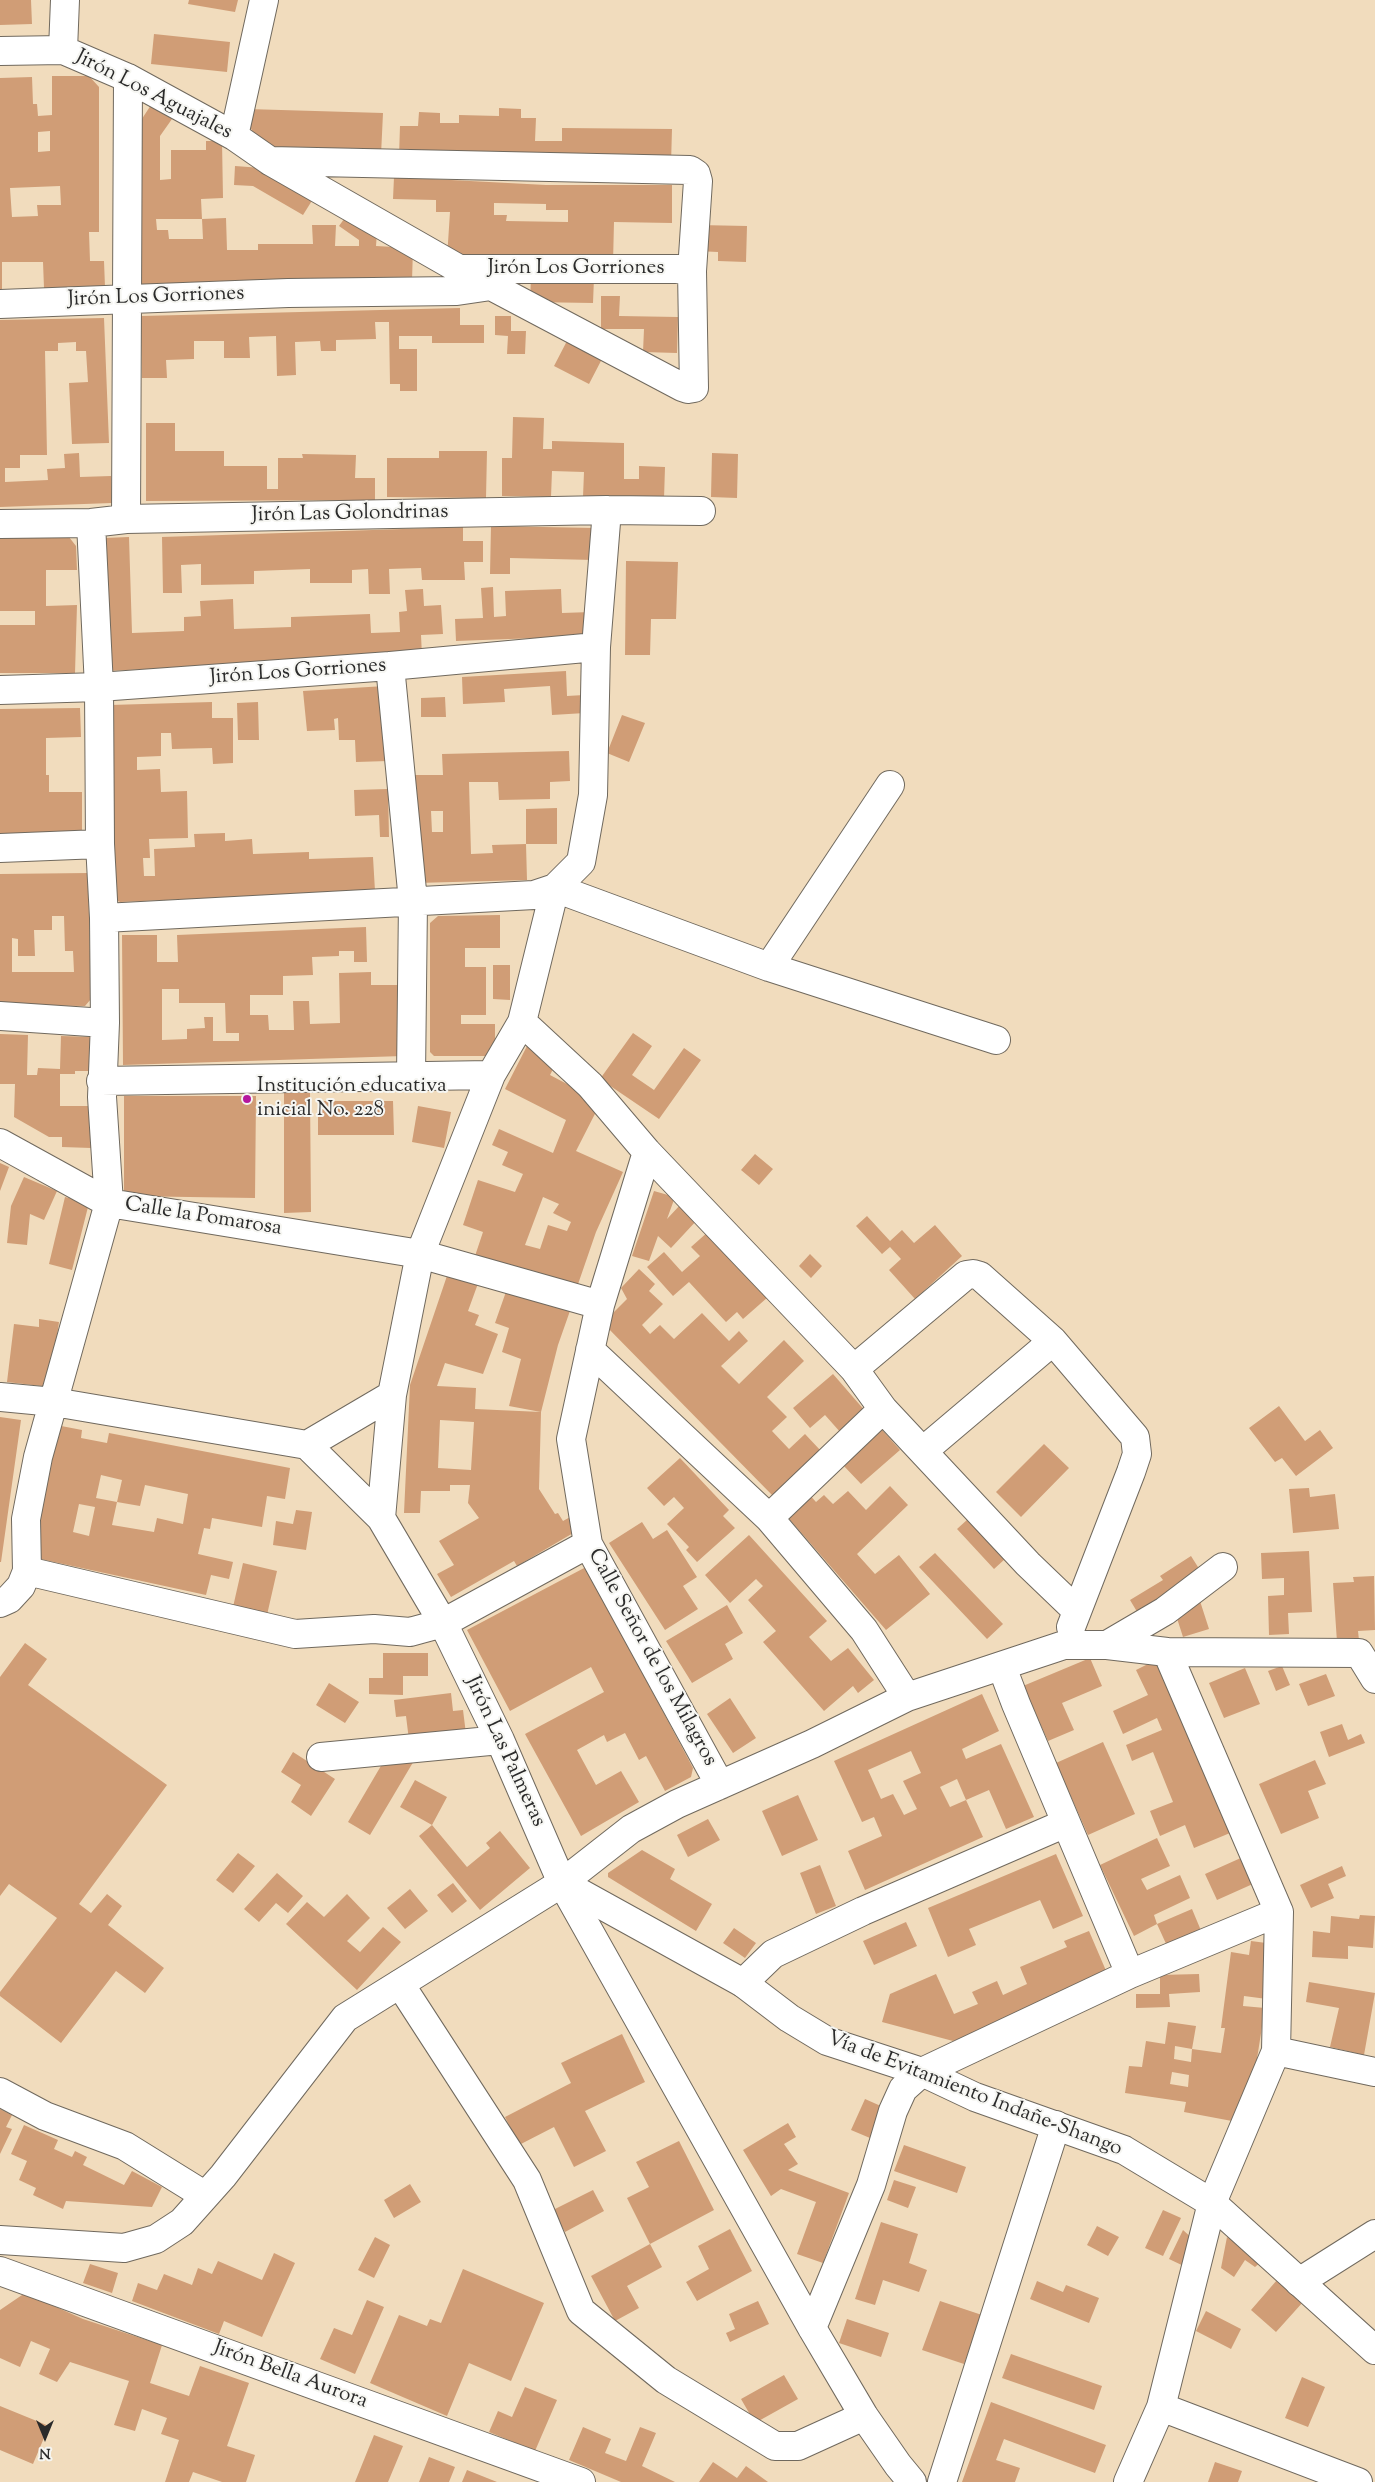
<!DOCTYPE html>
<html>
<head>
<meta charset="utf-8">
<style>
	body { margin:0 }
	#map { position:relative; width:1375px; height:2482px; overflow:hidden; background:#f1dcbd; font-family:"Sorts Mill Goudy",serif }
	canvas { display:block }
	.north { position:absolute; left:20px; top:2412px; width:50px; height:50px; -webkit-text-stroke:4px #f6f6f2; paint-order:stroke; rotate:180deg; font-size:14px; font-weight:700; line-height:20px; text-align:center; color:#2b2b2b }
	.north::after { content:''; display:block; margin:auto; width:18px; height:22px; background:#2b2b2b; clip-path:polygon(50% 0,100% 100%,50% 72%,0 100%) }
</style>
</head>
<body>
<div id="map">
<canvas width="1375" height="2482"></canvas>
<div class="north">N</div>
</div>
<script>
const g = document.querySelector('canvas').getContext('2d');
g.lineJoin = 'round';
function fill(path, color) {
  g.fillStyle = color;
  g.fill(path, 'evenodd');
}
function toPath(rows) {
  const path = new Path2D();
  for (const r of rows) {
    path.moveTo(r[0], r[1]);
    for (let i = 2; i < r.length; i += 2) path.lineTo(r[i], r[i + 1]);
  }
  return path;
}
function stroke(path, color, width, dash) {
  g.strokeStyle = color;
  g.lineWidth = width;
  g.lineCap = dash ? 'butt' : 'round';
  g.setLineDash(dash || []);
  g.stroke(path);
}
function drawText(font, color, halo, rows, align = 'center') {
  g.font = font + ' "Sorts Mill Goudy",serif';
  g.lineWidth = 4;
  g.setLineDash([]);
  g.textBaseline = 'middle';
  g.strokeStyle = halo;
  g.fillStyle = color;
  for (const [text, x, y, turn = 0] of rows) {
    g.save();
    g.translate(x, y);
    g.rotate((+turn || 0) * Math.PI / 180);
    g.textAlign = isNaN(turn) ? turn : align;
    if (halo) g.strokeText(text, 0, 0);
    g.fillText(text, 0, 0);
    g.restore();
  }
}
fill(toPath([
	[0,0,31,0,32,24,0,25],
	[189,0,238,0,235,12,188,4],
	[154,34,230,42,227,72,151,64],
	[52,76,89,76,99,87,99,232,89,232,90,261,104,261,105,287,44,288,43,262,2,262,2,290,0,290,0,78,32,77,33,104,37,104,38,116,52,115],
	[50,131,50,151,38,152,38,132],
	[60,186,61,205,37,205,38,216,12,217,10,188],
	[151,105,172,119,160,136,160,180,171,179,171,150,206,150,206,141,222,141,223,198,201,199,202,219,156,219,157,230,168,230,169,239,203,239,202,219,226,218,227,250,258,250,258,244,313,244,312,225,336,225,335,246,359,246,359,240,339,226,349,212,377,232,376,246,413,248,412,281,135,285,134,131],
	[499,108,521,109,521,118,536,118,535,141,562,141,562,128,672,129,671,164,399,157,400,126,418,126,419,112,440,113,440,123,459,123,459,115,499,116],
	[247,109,383,113,381,155,262,149,247,121],
	[235,166,262,168,313,199,303,215,253,186,234,185],
	[394,177,546,185,672,185,672,223,614,222,613,263,447,258,450,212,436,212,436,200,393,199],
	[494,203,546,204,546,210,568,210,568,222,506,221,507,215,494,215],
	[698,225,747,226,746,262,718,261,718,252,697,251],
	[531,277,594,278,593,303,530,302],
	[601,296,620,296,619,316,678,317,677,353,643,352,644,329,601,329],
	[460,308,460,325,484,325,484,343,432,343,432,336,399,336,399,349,417,349,417,391,400,391,400,384,390,384,389,322,375,322,376,339,336,340,336,351,321,351,320,341,295,342,296,375,277,376,276,336,249,337,250,358,224,358,224,341,194,341,194,359,166,360,167,378,142,378,141,316],
	[495,316,511,316,511,331,526,331,525,354,507,354,508,336,495,335],
	[104,318,109,443,72,444,69,383,88,382,86,351,76,351,76,342,58,343,58,351,45,351,47,455,20,455,20,468,5,468,5,482,48,480,47,469,65,468,64,454,79,453,80,477,111,476,112,503,0,507,0,320],
	[568,339,603,357,589,384,554,366],
	[513,417,544,418,543,449,552,449,552,441,624,443,624,479,639,479,639,466,665,467,664,499,583,497,584,472,552,471,551,497,502,496,502,458,512,458],
	[146,423,175,423,175,451,224,451,224,466,267,466,267,489,278,489,278,458,303,458,302,454,356,455,355,478,375,478,375,500,146,501],
	[439,451,487,451,486,498,387,497,387,458,439,458],
	[712,453,738,454,737,498,711,497],
	[491,526,595,528,594,560,510,558,510,574,490,574],
	[463,527,463,541,483,541,483,562,464,562,465,580,422,580,421,568,389,569,390,594,369,594,368,569,352,570,352,583,310,583,310,569,254,571,254,584,201,585,201,564,181,565,182,593,163,593,162,537],
	[69,537,76,546,77,570,46,570,46,606,77,605,75,673,0,673,0,625,35,625,35,611,0,611,0,538],
	[129,537,132,633,184,631,184,617,201,616,200,601,233,599,234,629,291,627,291,617,370,614,371,633,400,632,399,612,407,611,405,590,423,589,424,606,441,605,443,634,421,635,422,656,107,671,104,538],
	[626,561,678,562,676,619,651,619,650,655,625,655],
	[493,587,494,617,506,616,505,591,561,589,562,613,591,612,591,636,456,641,455,619,483,618,481,588],
	[566,671,567,696,584,695,585,713,552,715,550,686,504,689,505,702,463,704,462,677],
	[385,686,388,761,356,762,355,740,339,740,338,718,334,719,335,730,307,731,303,691],
	[445,697,446,717,421,717,421,698],
	[212,702,212,718,233,718,233,763,213,764,212,748,172,749,171,733,161,733,161,756,137,757,137,770,160,769,161,792,187,791,188,838,149,839,150,858,143,858,144,876,155,876,154,849,195,847,194,834,225,833,225,841,252,839,253,854,309,852,309,859,373,857,375,891,120,902,113,898,110,705],
	[258,702,259,740,238,740,237,703],
	[80,708,81,737,46,738,46,775,49,775,49,792,82,792,82,833,0,834,0,709],
	[622,715,645,723,629,762,607,753],
	[569,751,570,781,550,782,550,799,499,800,498,782,469,782,471,854,493,853,492,845,526,844,527,880,416,883,415,775,443,775,442,754],
	[431,811,443,811,443,832,432,832],
	[388,789,389,837,380,837,379,815,355,816,354,790],
	[557,808,557,844,526,844,526,809],
	[88,873,91,999,85,1006,0,1005,0,874],
	[52,916,64,916,65,951,73,951,74,972,12,972,12,938,18,939,18,956,35,956,34,930,52,930],
	[500,915,500,948,465,948,465,967,486,967,486,1015,461,1015,461,1024,495,1024,495,1056,434,1056,430,1052,430,923,438,916],
	[366,927,367,962,354,962,354,951,339,951,339,956,312,957,313,975,283,976,283,995,250,995,250,1015,268,1015,269,1030,294,1030,293,1001,309,1001,310,1024,340,1023,339,973,371,972,371,985,401,985,403,1056,123,1065,122,935,157,935,157,962,178,962,177,935],
	[162,989,179,989,179,1003,225,1003,226,1033,239,1033,239,1041,213,1041,213,1017,204,1017,205,1028,187,1029,187,1039,162,1040],
	[493,965,510,965,510,1000,493,999],
	[633,1033,652,1046,632,1075,654,1090,684,1048,701,1060,659,1119,600,1079],
	[0,1034,28,1035,27,1075,37,1075,38,1068,60,1069,61,1036,94,1037,93,1071,75,1071,75,1074,60,1074,60,1106,92,1106,91,1148,62,1147,62,1137,49,1137,14,1117,15,1084,0,1084],
	[527,1046,557,1061,550,1075,601,1102,576,1151,623,1172,596,1232,576,1290,475,1256,483,1232,463,1225,478,1180,515,1192,523,1174,502,1165,508,1152,492,1145,499,1129,553,1153,566,1120,505,1089],
	[543,1197,559,1204,553,1213,571,1222,567,1231,548,1225,540,1249,525,1245],
	[284,1092,310,1092,311,1212,284,1213],
	[124,1096,256,1096,255,1198,124,1196],
	[318,1101,393,1101,394,1135,318,1135],
	[418,1106,451,1112,444,1148,412,1142],
	[755,1154,773,1169,759,1185,741,1170],
	[0,1163,9,1167,0,1191],
	[24,1177,57,1191,44,1220,30,1214,27,1245,7,1243,11,1206],
	[654,1191,675,1197,667,1219,681,1204,698,1219,671,1248,658,1236,649,1261,632,1256],
	[65,1197,89,1203,72,1270,49,1264],
	[867,1216,890,1241,902,1230,914,1243,935,1225,962,1256,915,1299,889,1270,901,1259,890,1247,882,1254,856,1226],
	[709,1231,768,1297,743,1319,737,1312,726,1322,689,1282,673,1296,647,1267,664,1252,682,1272,700,1256,691,1247],
	[810,1254,822,1266,811,1278,799,1266],
	[450,1267,480,1278,468,1311,479,1315,475,1325,498,1334,483,1374,445,1363,437,1386,476,1388,475,1409,541,1412,509,1406,521,1359,502,1352,509,1328,495,1323,508,1286,571,1308,558,1345,541,1412,539,1489,555,1514,558,1513,563,1521,572,1516,580,1529,517,1566,514,1561,451,1597,437,1574,454,1565,439,1541,479,1518,468,1503,470,1485,450,1485,450,1491,421,1491,420,1513,404,1513,410,1385],
	[440,1420,474,1422,471,1470,438,1468],
	[639,1269,655,1284,649,1291,663,1304,642,1325,650,1334,660,1325,674,1339,702,1313,729,1341,739,1331,748,1341,721,1366,739,1384,784,1340,804,1361,767,1397,787,1417,772,1431,789,1449,805,1434,821,1451,773,1496,603,1323,627,1299,621,1288],
	[39,1319,59,1322,50,1387,7,1382,14,1324,39,1327],
	[833,1374,866,1412,841,1433,825,1415,810,1428,793,1408],
	[1279,1406,1305,1441,1320,1430,1333,1448,1296,1476,1282,1458,1275,1462,1249,1428],
	[0,1417,21,1420,1,1562,0,1562],
	[876,1423,900,1450,861,1484,843,1465,864,1447,857,1439],
	[56,1425,82,1430,81,1438,107,1443,109,1433,290,1468,285,1499,267,1496,262,1527,212,1518,210,1529,204,1528,198,1554,233,1562,229,1579,211,1575,206,1595,31,1557],
	[101,1475,122,1480,117,1502,140,1506,145,1485,188,1494,183,1524,157,1518,154,1532,112,1525,117,1502,96,1498],
	[79,1504,95,1507,89,1536,73,1532],
	[1044,1444,1069,1468,1021,1517,996,1492],
	[680,1458,729,1510,723,1516,735,1528,697,1562,686,1550,689,1547,667,1524,684,1508,674,1497,664,1506,647,1488],
	[890,1486,908,1505,857,1554,875,1574,899,1555,930,1594,886,1630,784,1513,807,1492,816,1502,824,1495,833,1504,848,1491,866,1510],
	[1309,1488,1310,1497,1335,1494,1339,1529,1293,1533,1289,1489],
	[296,1510,312,1512,306,1550,273,1545,276,1521,293,1524],
	[968,1519,1005,1559,994,1569,957,1529],
	[642,1522,653,1539,667,1530,697,1577,683,1586,698,1609,665,1630,609,1543],
	[749,1535,827,1621,809,1637,831,1661,848,1648,874,1680,858,1693,853,1686,824,1711,763,1642,776,1631,748,1600,763,1586,756,1579,730,1603,705,1575],
	[1309,1551,1312,1612,1288,1613,1289,1634,1269,1635,1268,1596,1284,1595,1284,1578,1262,1579,1261,1553],
	[935,1553,1003,1624,987,1639,919,1567],
	[1191,1556,1203,1575,1139,1615,1130,1600,1163,1580,1160,1576],
	[243,1563,277,1571,267,1615,233,1607],
	[586,1567,693,1768,691,1777,665,1791,646,1756,639,1760,625,1733,607,1742,604,1735,577,1750,596,1785,621,1771,639,1802,581,1836,525,1734,604,1692,591,1667,510,1711,467,1630],
	[1374,1576,1375,1630,1358,1631,1359,1640,1337,1642,1333,1583,1354,1582,1353,1577],
	[1200,1601,1209,1629,1183,1637,1174,1609],
	[727,1605,743,1633,725,1644,733,1659,692,1683,666,1641],
	[25,1643,47,1659,28,1685,167,1785,79,1904,91,1913,107,1894,122,1906,108,1925,164,1968,145,1993,116,1971,61,2043,0,1996,0,1992,57,1918,9,1884,0,1896,0,1677],
	[383,1653,428,1653,428,1676,403,1676,403,1695,369,1694,369,1678,383,1678],
	[1090,1658,1102,1686,1062,1703,1074,1730,1048,1741,1023,1686],
	[1156,1660,1230,1833,1194,1848,1185,1825,1160,1836,1150,1811,1173,1802,1153,1752,1132,1761,1126,1745,1162,1730,1157,1718,1123,1734,1113,1711,1148,1695,1136,1670],
	[1282,1666,1290,1685,1276,1691,1268,1671],
	[1245,1668,1260,1704,1224,1718,1209,1683],
	[1326,1674,1335,1696,1308,1706,1299,1684],
	[329,1683,359,1702,345,1723,316,1705],
	[451,1693,453,1711,463,1710,466,1734,409,1740,406,1716,396,1717,394,1700],
	[982,1694,999,1731,962,1749,966,1759,1001,1744,1034,1817,1006,1829,989,1790,966,1800,983,1837,865,1890,848,1851,882,1836,874,1817,862,1822,834,1761],
	[911,1751,921,1773,903,1781,917,1809,904,1815,893,1794,881,1799,868,1770],
	[957,1779,966,1800,950,1807,940,1787],
	[730,1698,756,1738,733,1753,707,1714],
	[1342,1724,1348,1740,1361,1734,1365,1743,1329,1757,1320,1732],
	[1103,1742,1135,1814,1088,1835,1056,1763],
	[293,1752,335,1779,311,1816,291,1802,301,1785,281,1772],
	[385,1759,415,1759,370,1835,348,1822],
	[1315,1760,1326,1784,1308,1791,1319,1818,1281,1834,1259,1784],
	[415,1780,447,1797,432,1825,400,1807],
	[798,1795,818,1840,782,1856,762,1811],
	[708,1819,720,1840,688,1857,677,1835],
	[432,1825,467,1867,490,1848,486,1843,500,1831,530,1868,480,1910,419,1836],
	[1157,1838,1170,1866,1141,1879,1147,1890,1180,1875,1190,1898,1154,1915,1157,1924,1134,1936,1100,1865],
	[642,1850,675,1869,670,1879,712,1904,696,1931,608,1877,608,1873],
	[238,1853,255,1866,233,1893,216,1880],
	[1056,1854,1083,1916,1053,1929,1040,1900,969,1929,976,1945,948,1957,928,1908],
	[1243,1857,1255,1883,1217,1900,1205,1874],
	[820,1865,836,1906,816,1914,800,1873],
	[1342,1866,1346,1876,1328,1884,1334,1898,1311,1908,1300,1885],
	[277,1873,303,1896,288,1913,276,1903,259,1922,244,1909],
	[453,1883,467,1901,452,1913,437,1895],
	[410,1889,428,1911,405,1929,387,1908],
	[347,1894,370,1918,347,1941,360,1952,383,1927,401,1942,357,1990,286,1924,307,1902,324,1917],
	[1192,1909,1202,1933,1168,1948,1157,1924],
	[1360,1915,1375,1916,1373,1948,1348,1946,1348,1959,1312,1957,1313,1931,1330,1933,1331,1916,1359,1919],
	[906,1922,917,1946,874,1965,863,1941],
	[734,1928,756,1943,745,1958,723,1943],
	[1089,1931,1107,1973,964,2037,953,2041,882,2022,890,1994,936,1974,954,2014,978,2004,972,1992,997,1981,1003,1995,1027,1984,1020,1967,1067,1947,1064,1941],
	[1251,1941,1274,1944,1267,1999,1244,1996,1243,2006,1265,2008,1253,2084,1232,2121,1184,2112,1186,2102,1125,2093,1129,2066,1142,2067,1146,2041,1165,2044,1168,2022,1196,2026,1192,2049,1175,2046,1174,2059,1191,2062,1192,2049,1221,2053,1225,2028,1221,2028,1231,1952,1249,1955],
	[1172,2072,1189,2075,1188,2087,1170,2084],
	[1199,1974,1200,1992,1169,1994,1170,2007,1136,2008,1136,1994,1160,1994,1160,1975],
	[1309,1982,1375,1993,1364,2055,1330,2047,1339,2008,1306,2002],
	[622,2034,645,2082,585,2111,606,2151,574,2167,554,2127,519,2145,505,2117,571,2083,561,2063],
	[865,2099,883,2107,870,2138,851,2130],
	[0,2109,12,2115,6,2127,12,2129,0,2154],
	[788,2123,796,2137,784,2144,798,2164,788,2170,849,2193,823,2263,797,2254,816,2202,781,2189,771,2196,743,2150],
	[24,2125,58,2140,54,2149,72,2157,75,2151,87,2157,83,2165,124,2185,132,2171,162,2187,152,2207,66,2201,63,2209,33,2195,36,2188,19,2180,27,2161,11,2154],
	[679,2141,714,2210,650,2244,662,2267,627,2286,639,2308,615,2321,591,2276,650,2244,627,2198,649,2187,636,2162],
	[904,2145,966,2167,957,2193,894,2171],
	[894,2180,916,2187,908,2208,887,2200],
	[410,2184,421,2202,394,2218,384,2200],
	[593,2190,604,2211,565,2232,553,2210],
	[1163,2210,1181,2218,1163,2256,1145,2248],
	[881,2222,918,2234,909,2263,927,2270,919,2292,883,2280,875,2305,855,2299],
	[1097,2226,1119,2237,1108,2256,1087,2245],
	[730,2229,752,2271,697,2301,686,2282,709,2269,698,2246],
	[1183,2230,1194,2240,1188,2268,1169,2259],
	[375,2237,390,2245,374,2278,358,2270],
	[1227,2237,1262,2261,1255,2267,1245,2260,1234,2277,1221,2268],
	[274,2253,295,2263,262,2337,224,2321,219,2334,132,2301,138,2283,157,2290,164,2274,192,2285,198,2268,212,2274,218,2261,262,2280],
	[90,2264,118,2273,112,2293,83,2283],
	[463,2269,544,2303,511,2381,469,2363,447,2416,370,2383,399,2315,427,2326,430,2319,441,2323],
	[1277,2280,1303,2302,1276,2332,1251,2310],
	[1037,2281,1063,2292,1066,2285,1099,2298,1089,2323,1030,2299],
	[25,2293,83,2319,162,2345,150,2383,189,2396,200,2366,249,2383,227,2446,255,2455,246,2482,222,2482,193,2472,189,2482,165,2482,179,2440,161,2434,167,2418,142,2409,135,2431,114,2425,129,2381,70,2362,57,2382,39,2374,50,2349,31,2341,20,2367,0,2358,0,2310],
	[367,2300,384,2307,355,2374,320,2359,334,2328,352,2335],
	[758,2301,769,2324,730,2342,726,2333,735,2329,729,2314],
	[940,2301,982,2315,964,2364,922,2350],
	[1206,2311,1241,2329,1231,2349,1196,2331],
	[847,2319,889,2333,881,2357,839,2343],
	[1011,2354,1102,2386,1094,2410,1002,2378],
	[784,2375,798,2399,755,2423,741,2399],
	[1302,2377,1325,2387,1308,2427,1285,2418],
	[525,2387,557,2400,535,2451,489,2432,498,2411,512,2417],
	[991,2402,1106,2445,1095,2473,1004,2439,996,2460,1020,2468,1015,2482,962,2482],
	[0,2406,49,2426,33,2464,0,2450],
	[583,2427,611,2439,605,2453,626,2461,640,2427,656,2433,642,2466,675,2482,621,2482,569,2460],
	[374,2435,403,2446,388,2482,355,2482],
	[429,2457,455,2467,449,2482,419,2482],
	[713,2462,737,2478,746,2466,768,2482,699,2482],
	[1215,2462,1242,2471,1238,2482,1208,2482],
	[467,2470,497,2482,462,2482]
]), '#d09d76');
const minor = toPath([
	[63,50,65,0],
	[0,51,63,50,128,78,234,136,270,161,459,269,682,387,688,389,694,388,692,271,698,181,696,174,690,170,270,161],
	[234,136,264,0],
	[463,269,677,269,692,271],
	[0,304,288,293,457,291,491,286],
	[126,519,128,78],
	[0,524,91,523,126,519,607,510,701,511],
	[390,666,413,901,411,1076],
	[0,690,99,687,390,666,596,647],
	[0,848,100,844],
	[104,918,534,895,555,888,581,862,593,795,596,647,607,510],
	[769,967,890,785],
	[0,1016,105,1023],
	[522,1022,590,1085,647,1152,854,1369,883,1409,1028,1564,1077,1611],
	[101,1081,491,1075],
	[0,1143,109,1203,420,1254,600,1305],
	[647,1152,600,1305,571,1439,588,1544,720,1785],
	[590,1350,769,1518,864,1630,907,1697],
	[854,1369,966,1275,973,1274,980,1276,1053,1341,1135,1437,1137,1454,1131,1472,1071,1627],
	[0,1397,54,1402,307,1445,381,1518,443,1623,500,1740,562,1883,812,2328,864,2416,898,2465,912,2482],
	[307,1445,392,1395],
	[923,1451,1053,1341],
	[381,1518,392,1395,420,1254,491,1075,522,1022,555,888,769,967,996,1040],
	[769,1518,883,1409],
	[27,1571,295,1634,374,1629,410,1632,443,1623,588,1544],
	[0,1603,9,1599,21,1586,27,1571,26,1519,38,1457,109,1203,102,1097,105,1023,104,918,100,844,99,687,91,523],
	[1107,1645,1167,1652,1279,1912,1276,2051,1212,2203,1161,2407,1128,2482],
	[1167,1652,1359,1653,1375,1679],
	[1002,1667,1016,1704,1130,1974],
	[321,1757,500,1740],
	[562,1883,631,1829,677,1804,812,1744,907,1697,1064,1645,1107,1645,1165,1611,1223,1567],
	[743,1983,773,1954,863,1911,1066,1823],
	[400,1984,527,2180,581,2311,666,2380,775,2446,798,2446,864,2416],
	[1276,2051,1375,2072],
	[0,2092,45,2116,125,2146,204,2195],
	[0,2271,581,2482],
	[1299,2282,1375,2234],
	[812,2328,871,2185,893,2111,903,2089,922,2072,1130,1974,1279,1912],
	[1161,2407,1358,2482],
	[942,2482,1056,2125]
]);
const major = toPath([
	[0,2240,124,2248,156,2239,182,2222,223,2176,345,2018,562,1883,743,1983,789,2018,827,2041,922,2072,975,2097,1124,2150,1212,2203,1375,2350]
]);
stroke(minor, '#70695e', 30);
stroke(major, '#70695e', 30);
stroke(minor, '#fff', 28);
stroke(major, '#fff', 28);
for (const [x, y, r, color] of [
	[247,1099,5,"#b5179e"]
]) {
  const dot = new Path2D();
  dot.arc(x, y, r, 0, 2 * Math.PI);
  g.fillStyle = color;
  g.fill(dot);
  stroke(dot, '#f6f6f2', 2);
}
drawText('21px', '#2b2b2b', '#f6f6f2', [
	["Jirón Los Aguajales",153,96,27],
	["Jirón Los Gorriones",576,269],
	["Jirón Los Gorriones",156,298,-2],
	["Jirón Las Golondrinas",350,515,-1],
	["Jirón Los Gorriones",298,673,-4],
	["Calle la Pomarosa",203,1218,9],
	["Calle Señor de los Milagros",651,1658,61],
	["Jirón Las Palmeras",504,1752,65],
	["Vía de Evitamiento Indañe-Shango",974,2095,21],
	["Jirón Bella Aurora",290,2376,20]
]);
drawText('21px', '#2b2b2b', '#f6f6f2', [
	["Institución educativa",257,1087],
	["inicial No. 228",257,1111]
], 'left');
</script>
</body>
</html>
